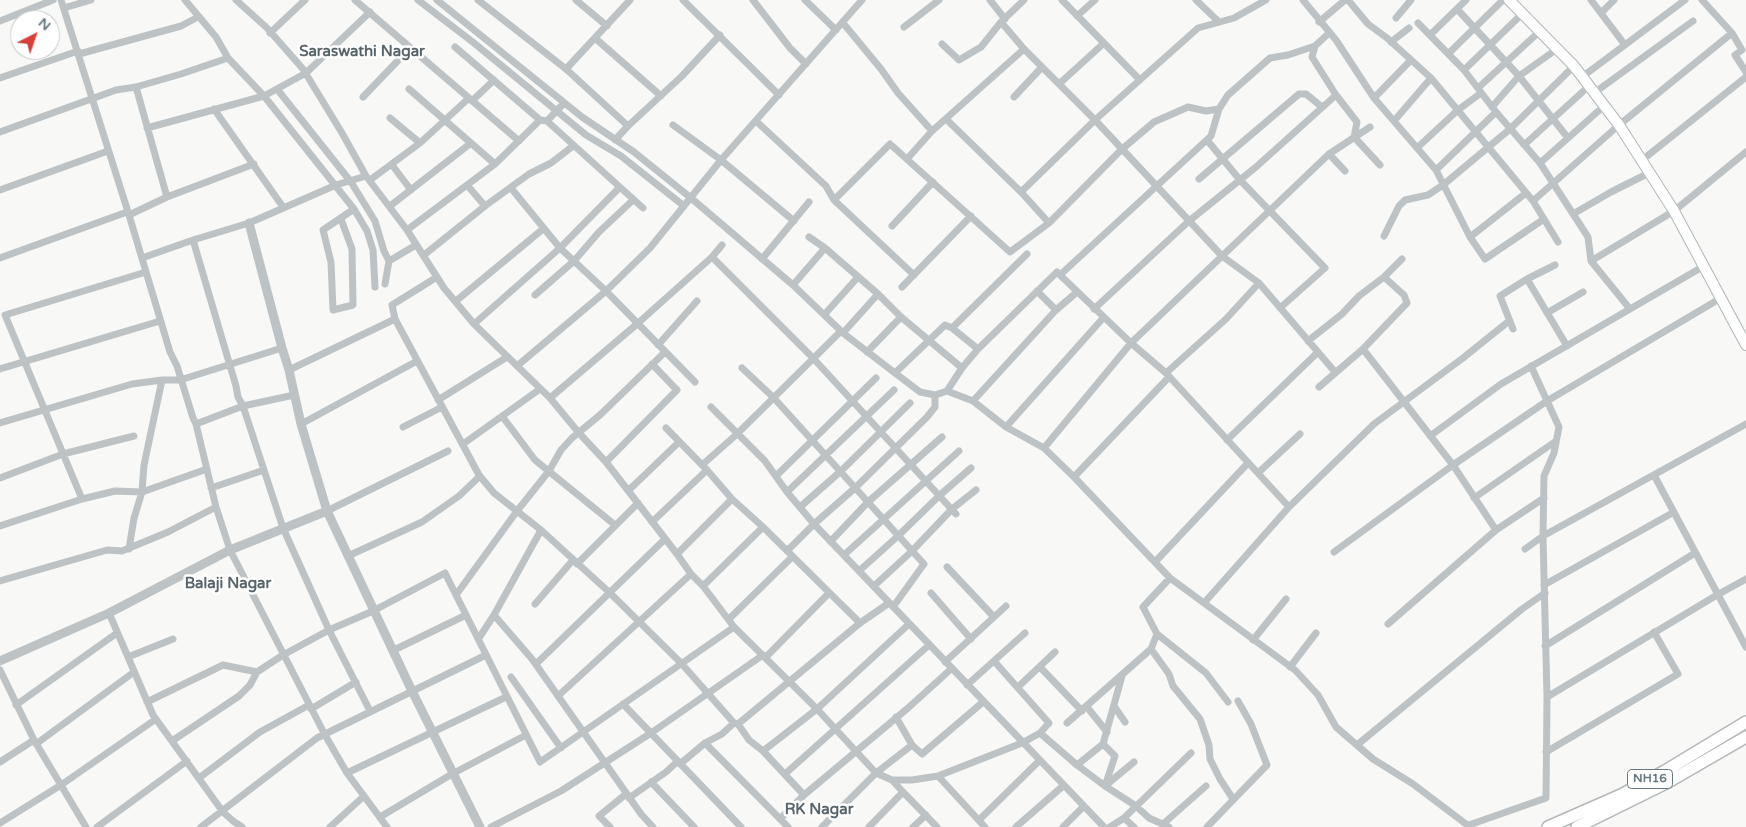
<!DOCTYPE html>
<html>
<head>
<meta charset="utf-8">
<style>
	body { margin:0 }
	#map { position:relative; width:1746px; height:827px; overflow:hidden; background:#f8f8f6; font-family:"Varela Round",sans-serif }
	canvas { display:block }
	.north { position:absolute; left:10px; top:10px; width:50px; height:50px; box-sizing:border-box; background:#fff; border:1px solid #c2c9cb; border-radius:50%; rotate:41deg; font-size:14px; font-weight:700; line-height:20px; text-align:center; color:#66797e }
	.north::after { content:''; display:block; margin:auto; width:18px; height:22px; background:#d4403a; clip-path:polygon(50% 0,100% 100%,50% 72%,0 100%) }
</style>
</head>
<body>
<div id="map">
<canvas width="1746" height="827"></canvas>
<div class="north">N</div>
</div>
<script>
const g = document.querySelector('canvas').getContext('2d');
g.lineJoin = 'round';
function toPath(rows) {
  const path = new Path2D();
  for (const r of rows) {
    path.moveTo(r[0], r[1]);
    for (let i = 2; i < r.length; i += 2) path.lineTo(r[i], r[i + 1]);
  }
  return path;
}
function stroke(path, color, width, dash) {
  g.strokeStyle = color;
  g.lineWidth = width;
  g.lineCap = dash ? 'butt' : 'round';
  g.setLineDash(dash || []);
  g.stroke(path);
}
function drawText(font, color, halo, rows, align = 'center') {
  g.font = font + ' "Varela Round",sans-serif';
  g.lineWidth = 5;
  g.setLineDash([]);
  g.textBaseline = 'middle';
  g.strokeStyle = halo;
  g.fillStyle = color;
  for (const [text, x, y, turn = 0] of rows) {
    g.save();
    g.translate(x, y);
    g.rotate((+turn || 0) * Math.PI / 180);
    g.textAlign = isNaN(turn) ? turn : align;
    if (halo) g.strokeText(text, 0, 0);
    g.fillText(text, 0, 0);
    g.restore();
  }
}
const secondary = toPath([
	[1509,0,1574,66,1619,125,1674,211,1746,345]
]);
const trunk = toPath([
	[1548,827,1621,795,1665,771,1746,722],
	[1577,827,1668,782,1746,737]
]);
stroke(secondary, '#b0b8ba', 12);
stroke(trunk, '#b3b8ba', 14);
stroke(toPath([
	[61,0,129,215,170,352,177,366,193,418,196,424,216,507,230,550,325,735,347,773,387,827],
	[185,0,216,37,228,58,264,96,354,209,367,231,373,250,375,287],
	[236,0,267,28,303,69,342,133,366,176,407,230,444,288,474,324,550,398,579,433,606,462,677,554,691,574,703,586,734,627,817,709,876,773,822,827],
	[355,0,519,141],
	[418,0,474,43,586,135,621,156,684,206],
	[437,0,582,117,634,152,691,198,793,285,843,333,895,373,920,392,935,395,947,391,973,401,1006,427,1044,448,1074,477,1170,578,1295,670,1318,695,1336,727,1373,759,1413,784,1470,827],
	[478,0,566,69,628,126],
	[576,0,607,26],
	[683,0,779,95],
	[753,0,790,48,806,64],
	[805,0,836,30],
	[990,0,1005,19],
	[1062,0,1140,80],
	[1196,0,1219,22],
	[1303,0,1336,40,1374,98,1436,170,1470,237,1485,259,1544,219],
	[1348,0,1368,24,1387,38,1431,78,1533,201,1558,242],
	[1591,0,1625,45],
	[1702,0,1732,33,1742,50,1735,55,1746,72],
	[64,8,91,0],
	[1457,9,1519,76,1568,138],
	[1601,13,1614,0],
	[1077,16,1095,0],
	[1396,18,1411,0],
	[0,21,53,0],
	[1001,22,1024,49,1095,120,1222,256,1259,283,1335,372],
	[1319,22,1345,0],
	[843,23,881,69,898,93,932,131],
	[1418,23,1464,70,1496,112,1540,163,1588,237,1591,261,1630,309],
	[904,27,939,0],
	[270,33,305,0],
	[1430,35,1466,0],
	[595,38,661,96],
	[1391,42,1409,28],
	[942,44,959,60,981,47,1001,22,1024,0],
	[455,47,540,120,547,121,643,208],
	[1449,53,1503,0],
	[79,54,181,26,198,17],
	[566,69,630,0],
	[1464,70,1522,14],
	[1582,77,1685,0],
	[0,78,78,51],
	[1059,84,1104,43],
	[136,87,167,197],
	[1478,88,1540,31],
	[277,89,351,182,375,221,384,251,389,261,385,284],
	[409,89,495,164],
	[1594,93,1693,21],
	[1336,95,1357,122,1354,137,1380,165],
	[363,97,410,48],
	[1014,97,1042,67],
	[1374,98,1411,60],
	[472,101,494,80],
	[1492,107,1519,76,1557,49],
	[214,109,283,207],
	[390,118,420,143],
	[946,119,1021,192,1049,223],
	[547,121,564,103],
	[756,121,826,186,834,200,914,275],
	[1394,121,1431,78],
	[673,125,721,160,794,221],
	[147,128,264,96,306,73,370,12],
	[0,132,116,90,136,87,181,74,228,58],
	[615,140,628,126,682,76,720,35],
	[1207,140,1240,180,1325,268,1280,308],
	[1524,145,1589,86],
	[1418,147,1458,110,1481,93],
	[1329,154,1345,171],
	[907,159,932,131,1024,49],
	[1641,161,1746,77],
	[1540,163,1604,106],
	[392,165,411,190],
	[1436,170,1496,112],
	[1199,179,1299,94,1306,94,1322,107],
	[370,180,420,143,469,98],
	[467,185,485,206],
	[511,188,560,248,606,291,695,382],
	[0,190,108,151],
	[1021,192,1095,120,1198,28,1234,18,1266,0],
	[834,200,890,144,1010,252,1049,223,1121,150,1154,122,1188,107,1206,111,1219,109],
	[1533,201,1619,125,1732,33],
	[390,206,471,143],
	[1573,214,1611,192,1649,173],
	[129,215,167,197,254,164],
	[341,219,352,249,353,305,333,310,331,262,323,230,354,209],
	[892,226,933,182],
	[407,230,495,164,540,120],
	[1384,236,1399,206,1405,200,1428,195,1443,185,1510,129,1574,66],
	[809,237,825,248,878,294,901,317,962,368],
	[1470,237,1526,193],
	[193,240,236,386,238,397,243,406,283,528,329,630,370,711],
	[424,255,485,206,529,174,551,163,573,146],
	[712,257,813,358,956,514],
	[0,258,127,212],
	[142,258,193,240,249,223,336,185,366,176],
	[762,259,809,202],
	[389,261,416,245],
	[1591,261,1674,211,1746,152],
	[1060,275,1131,343,1166,373,1289,507],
	[437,277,392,305,395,319,479,475,494,493,541,530,610,593,681,663,734,723,738,724,749,740,763,751,804,795],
	[1527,279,1567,346],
	[793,285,825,248],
	[902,287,971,216],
	[1037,291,1056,310],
	[535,295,574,261,599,232,633,200],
	[456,301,543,229],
	[1094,309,1189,221,1256,167,1336,95,1312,57,1315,46],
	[1547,313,1583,292],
	[824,315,858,277],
	[474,324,560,248,619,188],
	[952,328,1027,254],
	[1513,329,1500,296,1527,279,1555,265],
	[843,333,878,294],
	[1308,341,1342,314,1359,296,1384,277,1402,259],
	[658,345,697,301],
	[1363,349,1453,465,1496,530],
	[867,352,901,317],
	[517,366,606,291,650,248,721,160,862,0],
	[742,368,773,397,924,564,893,607],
	[0,369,160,321],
	[289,370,395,319],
	[895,373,945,325,952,328,978,349],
	[1166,373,1226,319,1259,283],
	[1319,387,1363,349,1407,303,1404,295,1384,277],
	[947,391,962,368,978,349,1057,272,1060,275,1211,136,1219,109,1228,95,1270,58,1288,55,1315,46,1329,33],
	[550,398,637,324,712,257,722,245],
	[438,400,507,357],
	[973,401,1056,310,1077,292],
	[711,407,765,461,787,492,814,524,1104,827],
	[502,416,535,460,615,525],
	[0,423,132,384,162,380,180,380,282,348],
	[196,424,243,406,294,395],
	[301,424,417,361],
	[403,427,442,407],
	[1006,427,1104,317],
	[666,428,707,470,732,499,763,527,860,623],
	[1430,436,1501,384,1704,266],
	[1227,440,1318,352],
	[463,444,540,389],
	[1044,448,1131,343,1329,154,1370,127],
	[606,462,677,390,652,364],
	[702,465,737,434,841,331],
	[1258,473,1300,434],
	[1654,475,1746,647],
	[776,476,876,378],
	[1074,477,1169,377],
	[0,478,63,454,134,436],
	[211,488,264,470],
	[629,490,679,442],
	[787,492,894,390],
	[1474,498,1556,441],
	[82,499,5,315,146,272],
	[800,507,841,471,910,403],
	[327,511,448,451],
	[652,522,707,470],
	[0,526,82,499,115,491,142,492,207,469],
	[831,541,868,502,942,437],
	[129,549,134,518,142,492,144,465,162,380],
	[1525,549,1543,536,1746,424],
	[787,551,814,524,855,488,927,417,935,407,935,395],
	[1334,552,1453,465,1547,401,1721,298],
	[677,554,732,499],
	[844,555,959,451],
	[348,556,422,522,459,496,480,476],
	[1155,562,1248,463],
	[577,564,638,503],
	[947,567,994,617],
	[859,571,898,536,940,495,971,468],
	[1170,578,1143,607,1157,634,1206,673,1228,702],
	[0,581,107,550,122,551,168,532,216,507],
	[1544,585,1674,512],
	[703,586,763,527],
	[874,586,912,551,952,509,976,490],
	[931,593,971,639],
	[456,595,517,511,549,471,561,450,572,438,600,415,665,352],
	[1204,603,1289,507,1374,424,1463,358,1509,321],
	[535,604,573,560],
	[109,613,153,715,223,812,233,821,242,827],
	[494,615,532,659,641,814,653,827],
	[729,619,792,557],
	[1388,624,1496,530,1544,498],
	[479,638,494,615,541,530],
	[1253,640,1286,599],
	[1545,646,1695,553],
	[1151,649,1169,674,1173,686,1200,719,1209,745,1210,759,1220,779,1233,799],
	[392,651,466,615],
	[128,657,173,639],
	[766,657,829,593],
	[945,662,1006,606],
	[536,664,665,539],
	[1040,667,1082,711],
	[1290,667,1316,633],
	[0,670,34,740,86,827],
	[511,677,561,748],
	[967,685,1025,633],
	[1018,687,1055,652],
	[558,696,691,574],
	[1547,697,1717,595,1746,579],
	[147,702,223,665,257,672],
	[623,704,741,827],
	[16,705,117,633],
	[1114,706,1125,722],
	[1087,707,1107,732],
	[311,709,356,682],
	[896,717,912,745],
	[1067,723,1151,649,1157,634],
	[738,724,860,623,889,603],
	[1040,733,1077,765,1105,786,1136,806,1149,818,1169,827],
	[172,741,239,696,250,685,257,672,283,655,329,630,373,611,445,573,540,762,734,627],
	[705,743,788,827],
	[36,744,134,672],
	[1103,744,1115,756,1105,786,1134,762],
	[1357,745,1522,609,1545,593],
	[763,751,817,709,909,624],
	[1546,752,1678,674,1654,632],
	[0,762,34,740],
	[680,764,705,743,722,734,734,723],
	[1077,765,1103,744,1122,676],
	[347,773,506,697],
	[785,774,929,645],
	[938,776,985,827],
	[199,778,260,732,309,705],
	[892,780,912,780,938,776,1022,743,1040,733,1049,723,994,661],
	[651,782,694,827],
	[903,792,892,780,876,773,912,745,922,754,983,702],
	[629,798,666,772,678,761],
	[380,817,452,774,526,735],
	[780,819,804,795,908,708,951,669],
	[979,820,1039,761],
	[0,823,61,785,156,719],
	[1163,824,1206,786],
	[1469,825,1546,798,1547,697,1543,536,1544,476,1554,453,1559,427,1531,366],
	[97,827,187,761],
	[201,827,317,738,486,655],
	[330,827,364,796],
	[491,827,561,791,651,733,763,655],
	[610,827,599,816,626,794],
	[869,827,903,792,937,827],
	[913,827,926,815],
	[1016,827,1063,786],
	[1063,827,1084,806],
	[1110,827,1124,818],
	[1134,827,1124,818,1191,753],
	[1207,827,1267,765,1251,724,1238,701]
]), '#bdc3c5', 7);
stroke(toPath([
	[249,223,282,348,289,370,301,424,327,511,412,691,480,827],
	[0,661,109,613,230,550,327,511]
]), '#bdc3c5', 9);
stroke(secondary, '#fff', 10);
stroke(trunk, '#fff', 11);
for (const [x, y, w] of [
	[1650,779,45]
]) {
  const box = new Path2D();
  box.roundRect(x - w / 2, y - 9.5, w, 19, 4);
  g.fillStyle = '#fff';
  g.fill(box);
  stroke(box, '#66797e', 1);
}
drawText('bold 12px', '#66797e', null, [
	["NH16",1650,779]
]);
drawText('bold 15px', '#57656a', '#fff', [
	["Saraswathi Nagar",362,52],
	["Balaji Nagar",228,584],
	["RK Nagar",819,810]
]);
</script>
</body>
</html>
